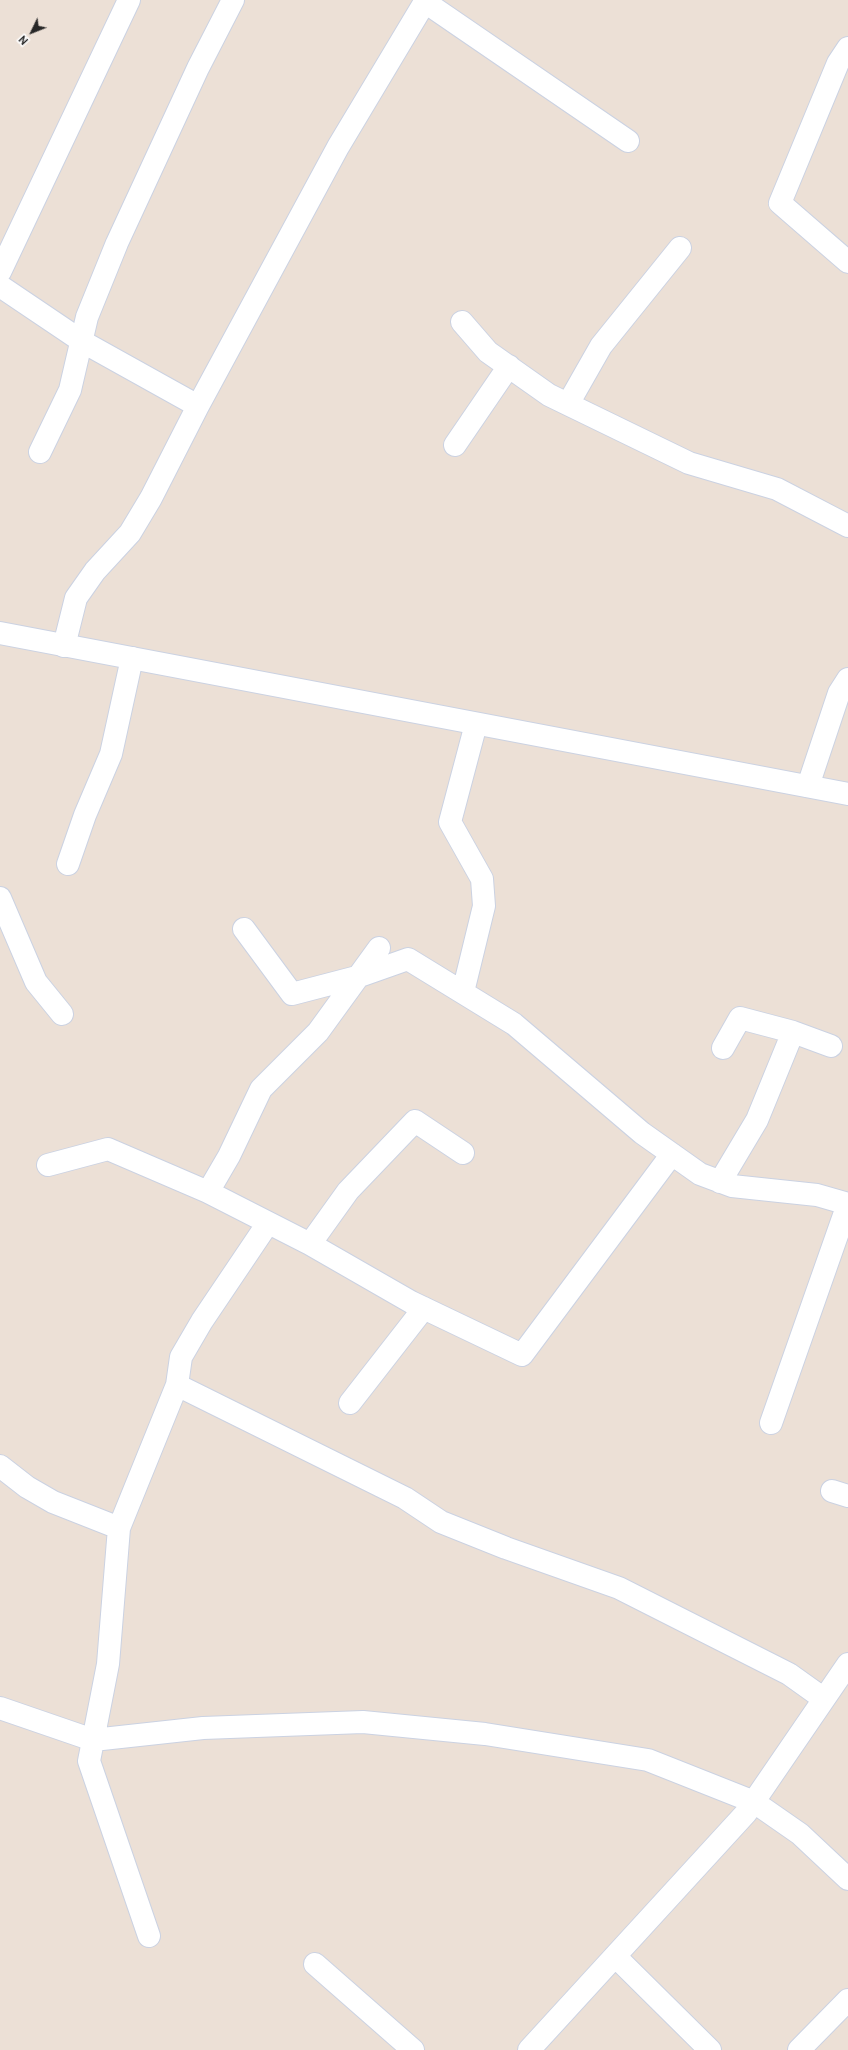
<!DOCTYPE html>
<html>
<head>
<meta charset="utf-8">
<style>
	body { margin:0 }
	#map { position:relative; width:848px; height:2050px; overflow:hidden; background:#ece0d6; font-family:Cabin,sans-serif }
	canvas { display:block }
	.north { position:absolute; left:12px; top:12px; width:40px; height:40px; -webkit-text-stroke:3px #fff; paint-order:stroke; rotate:227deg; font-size:11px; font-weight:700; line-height:16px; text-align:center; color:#272727 }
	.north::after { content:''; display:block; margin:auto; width:14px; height:18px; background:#272727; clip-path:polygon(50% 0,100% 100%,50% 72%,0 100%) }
</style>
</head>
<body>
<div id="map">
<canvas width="848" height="2050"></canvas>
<div class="north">N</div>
</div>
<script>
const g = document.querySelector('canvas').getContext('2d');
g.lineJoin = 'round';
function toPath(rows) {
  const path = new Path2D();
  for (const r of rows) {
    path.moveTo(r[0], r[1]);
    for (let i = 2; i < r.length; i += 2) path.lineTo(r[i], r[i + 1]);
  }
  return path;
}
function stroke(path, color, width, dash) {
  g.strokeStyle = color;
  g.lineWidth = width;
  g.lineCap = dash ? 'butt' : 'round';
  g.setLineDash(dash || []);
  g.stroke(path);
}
const street = toPath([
	[425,2,628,141],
	[848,48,838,63,780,203,848,262],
	[0,272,129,0],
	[0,286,83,342,198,406],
	[462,322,488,352,549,395,689,463,777,489,848,526],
	[568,404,601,346,680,248],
	[455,445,509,366],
	[40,452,70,390,87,317,117,243,198,68,233,0],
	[64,646,76,598,95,571,130,533,151,498,198,406,338,147,426,0],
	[808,786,839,693,848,679],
	[68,864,85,815,111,754,132,658],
	[0,898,36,982,62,1014],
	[244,929,292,994,357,977,408,959,514,1024,642,1133,700,1174,732,1186,817,1195,848,1204],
	[463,992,484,906,482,879,450,822,476,724],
	[723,1048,740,1018,793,1032,831,1046],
	[48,1165,108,1149,208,1192,310,1244,411,1302,522,1355,672,1154],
	[720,1182,757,1120,793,1032],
	[208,1192,229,1156,261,1089,318,1032,379,948],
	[310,1244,348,1191,415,1121,463,1153],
	[177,1385,405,1498,441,1522,506,1548,619,1588,789,1674,824,1699],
	[350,1403,424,1308],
	[771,1423,848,1204],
	[0,1466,27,1487,53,1502,119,1528],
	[832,1491,848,1496],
	[0,1708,93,1740,203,1728,363,1722,485,1734,648,1760,754,1802,800,1834,848,1879],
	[149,1936,89,1761,108,1664,119,1528,177,1385,181,1357,202,1321,268,1223],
	[615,1956,710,2050],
	[315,1964,413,2050],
	[529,2050,746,1813,848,1664],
	[799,2050,848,2000]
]);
const secondary = toPath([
	[0,633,848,794]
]);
stroke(street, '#cbd2e2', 24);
stroke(secondary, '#cbd2e2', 24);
stroke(street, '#fff', 22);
stroke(secondary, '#fff', 22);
</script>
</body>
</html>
